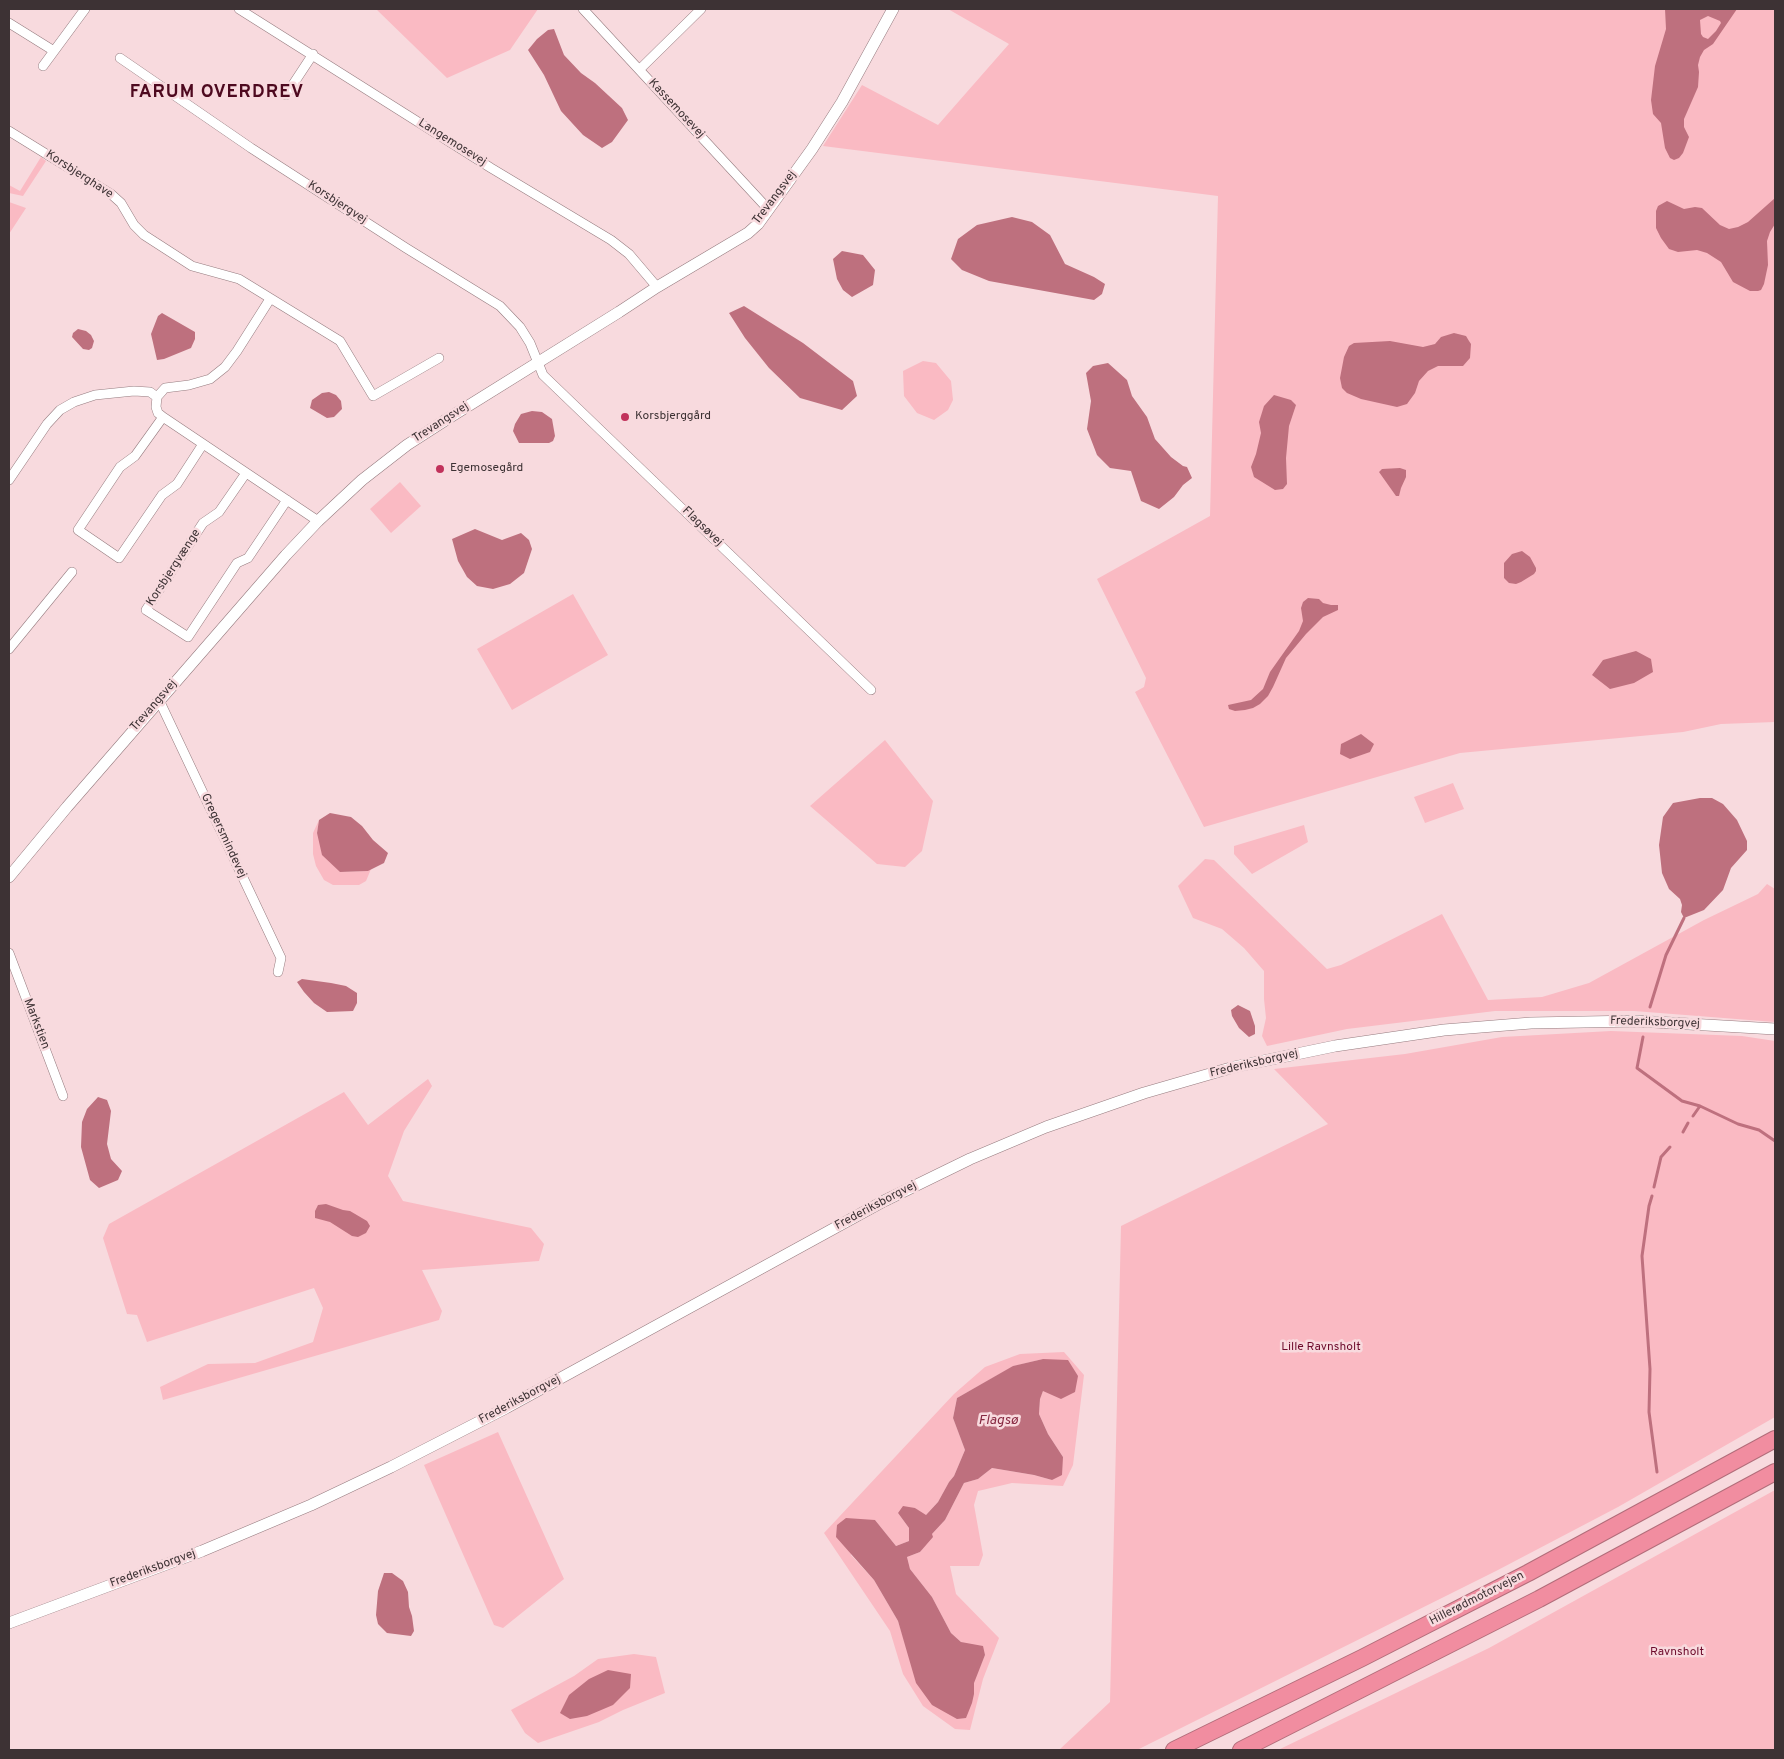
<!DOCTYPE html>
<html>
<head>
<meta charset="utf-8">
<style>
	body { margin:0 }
	#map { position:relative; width:1784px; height:1759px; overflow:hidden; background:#f8dade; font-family:Overpass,sans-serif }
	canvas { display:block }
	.frame { position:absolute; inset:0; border:10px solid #3d3234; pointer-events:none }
</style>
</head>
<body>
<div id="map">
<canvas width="1784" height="1759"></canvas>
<div class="frame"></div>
</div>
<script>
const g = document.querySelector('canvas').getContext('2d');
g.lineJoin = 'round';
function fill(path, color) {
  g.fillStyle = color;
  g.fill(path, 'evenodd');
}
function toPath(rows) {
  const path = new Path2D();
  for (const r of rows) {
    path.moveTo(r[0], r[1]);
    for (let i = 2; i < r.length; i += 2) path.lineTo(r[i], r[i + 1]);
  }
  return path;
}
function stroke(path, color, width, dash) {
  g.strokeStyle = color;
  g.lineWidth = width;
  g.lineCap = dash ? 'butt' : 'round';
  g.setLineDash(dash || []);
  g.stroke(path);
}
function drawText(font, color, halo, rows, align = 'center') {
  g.font = font + ' Overpass,sans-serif';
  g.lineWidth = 5;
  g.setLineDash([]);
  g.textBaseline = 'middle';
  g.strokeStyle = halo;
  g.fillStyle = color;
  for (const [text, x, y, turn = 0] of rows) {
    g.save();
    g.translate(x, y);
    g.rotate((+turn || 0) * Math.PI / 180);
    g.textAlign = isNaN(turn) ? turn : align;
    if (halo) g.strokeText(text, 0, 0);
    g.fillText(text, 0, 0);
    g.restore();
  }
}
fill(toPath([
	[376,9,538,9,510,50,447,78],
	[948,9,1775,9,1775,722,1721,724,1683,732,1460,753,1204,827,1135,692,1144,687,1146,678,1097,579,1210,516,1218,196,823,146,862,85,938,125,1009,44],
	[41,157,46,161,23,196,9,193,9,185,20,191],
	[9,202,26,208,9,234],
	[923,361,936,363,951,381,953,400,948,410,934,420,917,413,904,396,903,371],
	[400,482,421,506,391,533,370,509],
	[573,594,608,655,512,710,477,649],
	[885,740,933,801,922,851,905,867,877,864,810,806],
	[1453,783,1464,809,1425,823,1414,797],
	[319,820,317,833,340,872,367,871,371,869,366,881,359,885,333,885,324,880,316,866,313,854,313,833],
	[1304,825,1308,842,1252,874,1234,854,1234,846],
	[1205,859,1214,860,1327,969,1341,965,1442,914,1488,1000,1542,997,1589,983,1704,920,1758,894,1767,884,1775,889,1775,1022,1634,1011,1495,1011,1347,1029,1267,1046,1262,1036,1266,1018,1264,999,1264,971,1244,948,1222,929,1193,918,1178,886],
	[1611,1031,1742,1036,1775,1041,1775,1417,1618,1507,1496,1571,1137,1750,1059,1750,1110,1702,1121,1226,1328,1124,1274,1069,1405,1054,1502,1037],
	[428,1079,432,1086,404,1131,388,1176,403,1201,531,1228,544,1244,539,1261,422,1270,442,1311,439,1320,163,1400,160,1387,208,1364,255,1363,313,1342,323,1308,314,1288,147,1342,137,1315,127,1314,103,1238,109,1224,344,1092,368,1125],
	[1064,1352,1084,1375,1073,1465,1063,1486,1012,1483,978,1491,974,1505,983,1555,979,1566,950,1566,956,1594,999,1638,983,1679,970,1730,955,1729,923,1706,903,1674,890,1631,824,1533,954,1394,985,1367,1020,1354],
	[1043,1359,1043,1391,1040,1398,1039,1414,1048,1434,1063,1457,1052,1480,1034,1475,992,1468,978,1479,964,1483,945,1520,932,1534,920,1552,907,1557,910,1569,932,1597,951,1633,961,1642,985,1655,973,1683,974,1694,907,1649,898,1621,874,1580,851,1555,875,1520,896,1546,909,1541,909,1528,898,1513,915,1508,925,1516,938,1502,949,1482,954,1476,965,1450,953,1418,957,1398,1014,1366],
	[498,1432,564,1579,503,1628,494,1625,424,1465],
	[1775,1490,1775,1750,1278,1750,1489,1648],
	[634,1654,656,1657,665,1693,623,1710,599,1722,538,1743,525,1733,511,1710,574,1676,598,1659]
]), '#fabac3');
fill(toPath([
	[1665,9,1737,9,1713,44,1704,50,1700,57,1698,65,1699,72,1698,87,1684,119,1684,127,1689,137,1683,153,1679,158,1674,160,1670,158,1665,148,1661,123,1653,114,1651,100,1655,66,1666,29],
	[1708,16,1720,21,1721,23,1716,31,1708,39,1703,37,1701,34,1700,20],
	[554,29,564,55,581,73,595,83,622,108,628,120,612,142,602,148,583,135,561,111,544,75,528,50,537,39,548,30],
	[1775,198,1775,224,1770,232,1767,241,1768,265,1764,284,1761,290,1758,291,1750,291,1733,282,1721,262,1707,253,1697,250,1678,252,1669,249,1661,238,1656,228,1656,211,1658,206,1667,201,1684,209,1695,207,1702,208,1720,225,1729,229,1738,227,1748,222],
	[1012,217,1032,222,1050,235,1065,264,1094,277,1105,284,1102,294,1094,300,989,281,962,270,951,259,958,239,977,225],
	[842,251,863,255,875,270,873,285,852,297,843,290,837,279,833,259],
	[744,306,803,343,853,381,857,396,842,410,800,398,769,368,745,338,729,313],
	[162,313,195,332,195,339,191,348,164,359,157,360,151,334,158,316],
	[78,329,86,331,91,335,94,341,92,348,89,350,83,349,72,337,73,333],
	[1454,333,1466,336,1469,341,1471,344,1470,358,1463,366,1438,366,1428,371,1419,381,1415,393,1407,404,1397,407,1361,399,1347,393,1342,388,1340,378,1344,357,1349,346,1354,343,1390,341,1423,347,1435,344,1441,337],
	[1108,363,1127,380,1132,396,1147,417,1155,439,1171,457,1183,466,1187,467,1192,478,1183,485,1174,497,1159,509,1141,501,1131,471,1110,468,1097,455,1087,429,1091,401,1086,373,1093,366],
	[329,392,336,395,341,401,342,409,334,417,327,418,310,408,312,400,322,393],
	[1274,395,1291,400,1296,405,1289,426,1286,458,1287,484,1283,489,1275,490,1254,477,1251,467,1256,454,1261,433,1259,422,1264,406],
	[532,411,542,412,552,419,555,436,553,441,549,443,519,443,513,431,515,424,521,414],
	[1400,468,1406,470,1406,477,1401,488,1399,496,1396,496,1379,472,1382,469],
	[475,529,502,540,521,533,529,540,532,549,524,573,510,584,493,589,477,586,467,577,458,561,452,539],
	[1522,551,1530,557,1536,568,1536,571,1534,574,1521,582,1516,584,1509,583,1504,578,1504,563,1512,554],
	[1308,598,1319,599,1323,603,1331,605,1338,605,1338,610,1323,617,1306,634,1286,658,1273,687,1268,696,1260,704,1253,708,1245,710,1235,711,1229,709,1228,705,1251,700,1263,689,1270,672,1299,631,1303,621,1301,608,1303,602],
	[1636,651,1651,659,1653,672,1634,683,1610,689,1592,675,1603,660],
	[1361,734,1374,744,1370,752,1350,759,1340,754,1341,744],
	[1700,798,1712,798,1723,804,1737,820,1747,841,1747,850,1731,868,1723,890,1704,910,1684,918,1681,912,1682,905,1680,899,1669,889,1662,873,1659,845,1663,817,1673,803],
	[330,813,351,817,362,826,373,840,388,853,384,863,368,871,340,872,322,855,317,833,319,820],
	[302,979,331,983,346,986,357,993,357,1003,353,1011,327,1012,314,1003,304,992,297,982],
	[1238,1005,1250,1011,1255,1026,1255,1034,1249,1037,1239,1028,1232,1016,1231,1010],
	[98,1097,107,1100,111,1111,107,1144,111,1159,122,1171,118,1180,99,1188,90,1180,81,1147,82,1122,87,1109],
	[326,1204,343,1210,350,1211,367,1221,370,1226,366,1233,358,1237,352,1236,330,1222,315,1218,315,1211,318,1205],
	[1043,1359,1068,1360,1078,1376,1075,1392,1061,1399,1043,1391,1040,1399,1039,1414,1048,1434,1063,1457,1062,1475,1052,1480,1034,1475,992,1468,978,1479,964,1483,945,1520,932,1534,933,1537,920,1552,907,1557,910,1569,932,1597,951,1633,961,1642,983,1646,985,1655,974,1683,974,1694,972,1703,966,1718,957,1719,932,1705,916,1683,898,1621,874,1580,836,1537,837,1525,846,1518,875,1520,896,1546,909,1541,909,1528,898,1513,903,1506,915,1508,926,1515,938,1502,949,1482,954,1476,965,1450,953,1418,957,1398,1013,1366],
	[384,1573,392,1573,403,1581,408,1592,409,1607,412,1616,414,1631,411,1636,387,1633,378,1624,376,1615,378,1591],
	[608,1670,631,1674,630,1688,613,1705,587,1716,570,1719,560,1713,569,1695,589,1679]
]), '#be707e');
stroke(toPath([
	[1650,1007,1666,955,1684,918],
	[1643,1037,1637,1068,1682,1101,1700,1106,1738,1124,1759,1130,1775,1141],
	[1693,1116,1700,1106],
	[1683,1132,1688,1123],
	[1654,1187,1661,1157,1670,1147],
	[1652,1196,1649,1206,1642,1256,1650,1369,1649,1412,1657,1472]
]), '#be707e', 3);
const minor = toPath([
	[239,9,491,168,611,240,629,254,657,287],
	[583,9,768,209],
	[9,23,54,51],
	[120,58,251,148,406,248,500,306,520,327,530,343,543,375,871,690],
	[43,66,85,9],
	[640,69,701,9],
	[286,95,313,54],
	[9,131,111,194,121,203,134,225,144,235,192,266,239,279,340,341,373,396,439,358],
	[157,397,156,407,158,413,163,417,318,521],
	[157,397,165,388,189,385,210,379,225,367,237,351,270,299],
	[163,417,135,456,120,467,78,530,119,558,162,495,177,484,203,444],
	[246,473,219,512,203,523,146,610,188,637,237,563,248,558,287,500],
	[9,480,47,424,60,410,74,402,95,395,134,391,150,392,157,397],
	[9,649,72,572],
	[159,700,281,958,278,972],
	[9,953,63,1096]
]);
const tertiary = toPath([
	[9,877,67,807,286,555,318,521,362,480,407,445,452,416,619,312,657,287,748,233,758,224,812,149,842,102,893,9],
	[9,1623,202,1551,311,1505,391,1467,506,1408,884,1201,970,1159,1046,1127,1144,1093,1234,1067,1335,1046,1444,1030,1531,1023,1637,1021,1775,1029]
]);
const motorway = toPath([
	[1174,1750,1362,1658,1528,1573,1775,1439],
	[1241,1750,1539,1599,1775,1472]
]);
stroke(minor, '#957b7f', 10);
stroke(tertiary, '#957b7f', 12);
stroke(motorway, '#b26d7a', 18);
stroke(minor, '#fff', 9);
stroke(tertiary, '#fff', 11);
stroke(motorway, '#f18da0', 16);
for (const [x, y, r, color] of [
	[625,417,5,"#c1325b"],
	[440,469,5,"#c1325b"]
]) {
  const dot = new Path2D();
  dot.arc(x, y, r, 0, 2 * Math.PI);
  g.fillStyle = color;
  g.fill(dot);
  stroke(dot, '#f8dade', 2);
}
drawText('12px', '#3d3234', '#f8dade', [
	["Kassemosevej",676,109,47],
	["Langemosevej",452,143,32],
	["Korsbjerghave",79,175,33],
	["Trevangsvej",775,198,-53],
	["Korsbjergvej",337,203,33],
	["Trevangsvej",441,423,-33],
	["Flagsøvej",702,527,44],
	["Korsbjergvænge",174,568,-57],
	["Trevangsvej",154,706,-49],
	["Gregersmindevej",223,836,65],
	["Frederiksborgvej",1655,1023,2],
	["Markstien",36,1024,69],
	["Frederiksborgvej",1254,1064,-13],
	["Frederiksborgvej",876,1206,-28],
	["Frederiksborgvej",520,1400,-28],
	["Frederiksborgvej",153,1569,-20],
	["Hillerødmotorvejen",1477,1599,-27]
]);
drawText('12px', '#3d3234', '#f8dade', [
	["Korsbjerggård",635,417],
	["Egemosegård",450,469]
], 'left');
drawText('12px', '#6d0b2c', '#f8dade', [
	["Lille Ravnsholt",1321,1348],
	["Ravnsholt",1677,1653]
]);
drawText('italic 14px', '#872841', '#f8dade', [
	["Flagsø",998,1421]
]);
g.letterSpacing = '1px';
drawText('bold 18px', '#4e091f', '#f8dade', [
	["FARUM OVERDREV",217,93]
]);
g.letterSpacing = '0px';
</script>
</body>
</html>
